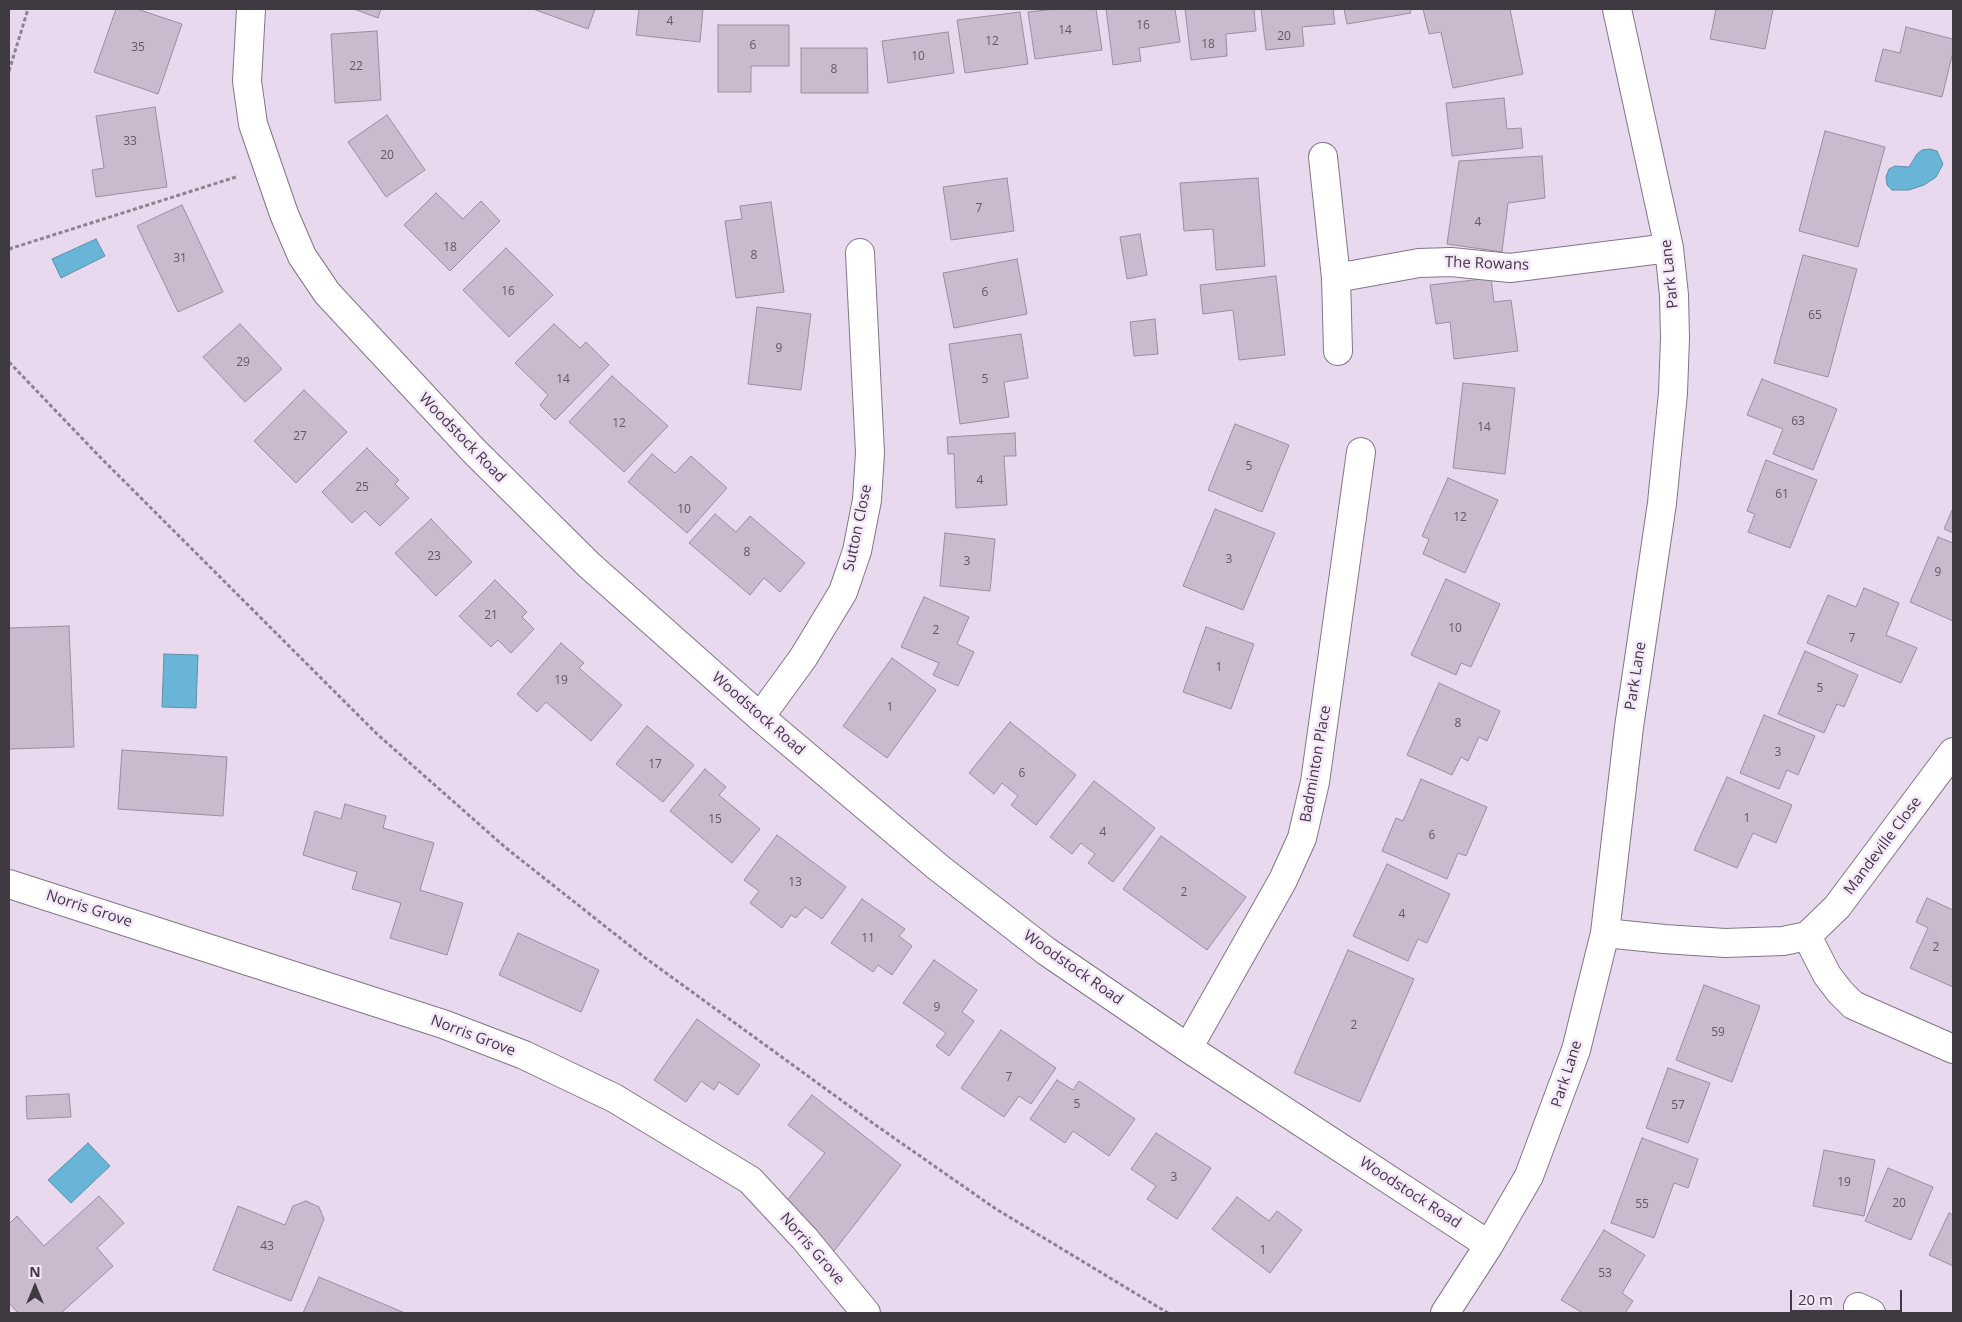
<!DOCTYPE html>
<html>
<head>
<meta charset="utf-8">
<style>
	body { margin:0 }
	#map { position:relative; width:1962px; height:1322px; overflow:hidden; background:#e9d9ee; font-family:"Open Sans",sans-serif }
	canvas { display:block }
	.frame { position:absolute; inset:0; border:10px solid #3f3941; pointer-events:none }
	.north { position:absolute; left:10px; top:1262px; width:50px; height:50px; -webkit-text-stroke:4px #f6e6fb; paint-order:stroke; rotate:0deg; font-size:14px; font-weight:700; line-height:20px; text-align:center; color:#3f3941 }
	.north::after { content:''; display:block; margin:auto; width:18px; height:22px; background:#3f3941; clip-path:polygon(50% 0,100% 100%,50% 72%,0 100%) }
	.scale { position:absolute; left:1790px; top:1290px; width:112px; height:22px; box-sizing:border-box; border:2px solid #3f3941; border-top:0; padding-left:6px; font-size:15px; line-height:18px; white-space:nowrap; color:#3f3941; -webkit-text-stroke:4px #f6e6fb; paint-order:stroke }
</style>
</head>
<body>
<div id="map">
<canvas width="1962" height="1322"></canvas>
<div class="frame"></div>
<div class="north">N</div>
<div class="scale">20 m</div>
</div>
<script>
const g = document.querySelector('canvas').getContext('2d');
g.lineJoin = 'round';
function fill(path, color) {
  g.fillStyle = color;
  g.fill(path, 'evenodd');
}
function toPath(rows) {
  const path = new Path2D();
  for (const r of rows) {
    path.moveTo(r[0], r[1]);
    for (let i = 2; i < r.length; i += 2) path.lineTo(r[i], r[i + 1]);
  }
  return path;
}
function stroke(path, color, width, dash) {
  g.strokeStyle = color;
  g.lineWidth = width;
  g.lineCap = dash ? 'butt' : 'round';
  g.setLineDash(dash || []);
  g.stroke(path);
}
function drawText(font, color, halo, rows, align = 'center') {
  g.font = font + ' "Open Sans",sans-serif';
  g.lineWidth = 5;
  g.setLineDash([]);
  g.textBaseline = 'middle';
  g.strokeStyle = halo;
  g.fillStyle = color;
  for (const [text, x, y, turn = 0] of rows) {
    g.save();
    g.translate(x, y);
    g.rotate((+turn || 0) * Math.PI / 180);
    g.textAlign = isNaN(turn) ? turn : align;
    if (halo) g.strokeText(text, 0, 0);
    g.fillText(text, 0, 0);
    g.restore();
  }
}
const water = toPath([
	[1930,149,1937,151,1943,164,1936,177,1924,185,1909,190,1892,190,1887,185,1886,177,1889,169,1895,166,1909,167,1917,154,1922,150,1930,149],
	[96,239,105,256,61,278,52,259,96,239],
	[164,654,198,655,196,708,162,707,164,654],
	[88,1143,110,1166,71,1203,48,1180,88,1143]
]);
fill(water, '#68b5d7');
stroke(water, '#5c90aa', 1);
const building = toPath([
	[116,9,137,9,182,24,158,94,94,72,116,9],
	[354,9,381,9,378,18,354,9],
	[533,9,595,9,588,29,533,9],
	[639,9,703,9,700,42,636,35,639,9],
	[1055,9,1096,9,1102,50,1035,59,1028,12,1055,9],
	[1106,9,1175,9,1180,42,1139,48,1141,61,1113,65,1106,9],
	[1185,9,1254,9,1256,31,1226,34,1227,56,1191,60,1185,9],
	[1261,9,1333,9,1335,24,1302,27,1304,46,1266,50,1261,9],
	[1344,9,1410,9,1411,13,1347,24,1344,9],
	[1423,9,1510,9,1523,74,1453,88,1441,32,1429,34,1423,9],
	[1716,9,1773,9,1765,49,1710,39,1716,9],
	[1020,12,1028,64,965,73,957,20,1020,12],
	[718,25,789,25,789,66,751,66,751,92,718,92,718,25],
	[1906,27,1953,39,1953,52,1942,97,1875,81,1883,49,1900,53,1906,27],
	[377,31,381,100,335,103,331,34,377,31],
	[948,32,954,73,888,83,882,41,948,32],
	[801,48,867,48,868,93,801,93,801,48],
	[1504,98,1507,129,1521,128,1523,148,1452,156,1446,103,1504,98],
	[155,107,167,187,96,197,92,170,104,168,96,116,155,107],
	[387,115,425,170,386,197,348,142,387,115],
	[1825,131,1885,147,1858,247,1799,231,1825,131],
	[1542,156,1545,198,1508,203,1502,252,1447,244,1459,161,1542,156],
	[1007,178,1014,231,951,240,943,187,1007,178],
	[1258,178,1265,266,1216,270,1213,229,1184,231,1180,183,1258,178],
	[436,193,463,219,481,201,500,221,450,271,404,225,436,193],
	[771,202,784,292,736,298,725,221,742,219,740,206,771,202],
	[182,205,223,292,178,312,137,226,182,205],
	[1140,234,1147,275,1127,279,1120,237,1140,234],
	[506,248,553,295,509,337,463,290,506,248],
	[1803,255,1857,269,1828,377,1774,363,1803,255],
	[1017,259,1027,314,954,328,943,273,1017,259],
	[1276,276,1285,355,1239,360,1233,310,1203,314,1200,285,1276,276],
	[1491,278,1494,302,1511,300,1518,351,1454,359,1450,322,1436,324,1430,285,1491,278],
	[757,307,811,314,801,390,748,384,757,307],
	[1155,319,1158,354,1134,356,1130,322,1155,319],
	[240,324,282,369,245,402,203,357,240,324],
	[554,324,580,348,586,342,609,365,555,420,540,405,548,395,515,363,554,324],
	[1021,334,1028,378,1004,382,1009,417,960,424,949,344,1021,334],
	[612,376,668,426,624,472,569,422,612,376],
	[1762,379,1837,409,1813,470,1773,454,1783,429,1747,415,1762,379],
	[1463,383,1515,388,1505,474,1453,468,1463,383],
	[304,390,347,432,296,483,254,441,304,390],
	[1235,424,1289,445,1262,512,1208,490,1235,424],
	[1015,433,1016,456,1004,456,1007,505,956,508,954,454,948,454,947,437,1015,433],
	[367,448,399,480,395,484,409,498,380,526,365,511,352,523,322,492,367,448],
	[652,454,675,473,691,456,727,488,687,533,628,482,652,454],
	[1766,460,1817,480,1790,548,1748,532,1755,514,1747,511,1766,460],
	[1448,478,1498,500,1465,573,1423,554,1429,539,1422,536,1448,478],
	[1953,508,1953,533,1944,529,1953,508],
	[1215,509,1275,533,1243,610,1183,586,1215,509],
	[715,514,736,532,750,516,805,563,780,592,764,578,750,595,689,543,715,514],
	[431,519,472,562,436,596,395,553,431,519],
	[945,533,995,539,990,591,940,586,945,533],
	[1938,537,1953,543,1953,621,1910,602,1938,537],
	[1446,579,1500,604,1471,667,1461,663,1456,675,1411,655,1446,579],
	[495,580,527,612,522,617,534,629,511,653,498,640,491,647,459,616,495,580],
	[1864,588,1899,603,1886,635,1917,648,1901,683,1807,643,1828,595,1856,607,1864,588],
	[924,597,969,617,957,644,974,652,958,686,933,675,939,663,901,647,924,597],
	[69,626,74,747,9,749,9,628,69,626],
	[1206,627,1254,644,1231,709,1183,692,1206,627],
	[561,643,584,663,579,668,622,705,591,741,546,702,537,712,517,694,561,643],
	[1805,651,1858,675,1844,707,1837,704,1824,733,1778,714,1805,651],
	[892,658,936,690,887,758,843,726,892,658],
	[1439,683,1500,711,1487,741,1479,737,1468,761,1461,757,1452,775,1407,755,1439,683],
	[1764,715,1815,736,1798,775,1787,770,1779,789,1740,773,1764,715],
	[1010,722,1076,775,1036,825,1011,805,1018,796,1002,783,994,794,969,773,1010,722],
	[647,726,694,765,663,802,616,764,647,726],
	[122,750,227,757,223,816,118,809,122,750],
	[705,769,726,787,719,795,760,829,732,863,670,811,705,769],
	[1727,777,1792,805,1776,843,1753,833,1737,868,1694,850,1727,777],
	[1421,779,1487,807,1466,856,1458,853,1447,879,1382,851,1396,818,1403,821,1421,779],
	[1094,781,1155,828,1113,882,1088,863,1095,854,1081,843,1072,854,1050,837,1094,781],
	[345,804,386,816,383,828,434,843,420,890,463,903,447,955,390,938,401,903,352,889,357,872,303,855,315,811,341,819,345,804],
	[777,835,846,887,822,919,805,907,796,918,791,915,782,928,750,903,759,891,744,880,777,835],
	[1161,836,1246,897,1207,950,1123,889,1161,836],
	[1387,864,1450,894,1427,943,1418,939,1408,961,1353,936,1387,864],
	[1927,898,1953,910,1953,987,1910,968,1928,928,1916,922,1927,898],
	[862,899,905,929,899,936,912,946,892,975,878,965,873,972,831,943,862,899],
	[518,933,599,970,581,1012,499,975,518,933],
	[1348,950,1414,979,1360,1102,1294,1073,1348,950],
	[934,960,977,990,962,1012,974,1021,949,1056,936,1046,946,1033,903,1003,934,960],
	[1704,985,1760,1006,1732,1082,1676,1060,1704,985],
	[697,1019,760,1065,738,1095,719,1082,714,1090,701,1081,686,1102,654,1080,697,1019],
	[1001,1030,1056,1068,1031,1104,1019,1096,1004,1117,961,1088,1001,1030],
	[1668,1068,1710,1083,1688,1143,1646,1128,1668,1068],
	[1057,1080,1073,1090,1079,1081,1135,1119,1109,1156,1073,1131,1065,1143,1030,1119,1057,1080],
	[69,1094,71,1117,27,1119,26,1096,69,1094],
	[812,1095,901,1165,834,1251,780,1209,825,1153,788,1125,812,1095],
	[1156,1133,1211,1168,1177,1219,1147,1199,1156,1186,1131,1169,1156,1133],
	[1642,1138,1698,1159,1688,1188,1674,1183,1654,1238,1611,1223,1642,1138],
	[1824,1150,1875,1160,1864,1216,1813,1206,1824,1150],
	[1888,1168,1933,1187,1911,1240,1865,1221,1888,1168],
	[99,1196,124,1223,97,1248,113,1266,61,1313,18,1313,9,1303,9,1224,17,1216,44,1246,99,1196],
	[1237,1197,1269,1221,1277,1211,1302,1230,1270,1273,1212,1229,1237,1197],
	[306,1201,319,1207,324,1219,291,1301,213,1270,238,1206,285,1225,293,1206,306,1201],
	[1949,1213,1953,1215,1953,1266,1929,1255,1949,1213],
	[1604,1230,1645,1255,1622,1293,1633,1301,1625,1313,1583,1313,1561,1300,1604,1230],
	[319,1277,405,1313,303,1313,319,1277]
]);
fill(building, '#c9bace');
stroke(building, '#9b8da0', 1);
const minor = toPath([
	[251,9,247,81,253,124,284,214,302,256,327,293,474,451,589,565,760,717,939,868,1046,951,1188,1048,1489,1245],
	[1323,157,1336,278,1338,351],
	[1336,278,1419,263,1451,262,1510,268,1669,248],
	[760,717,803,658,843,592,857,551,867,500,870,453,860,253],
	[9,884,443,1024,524,1055,614,1098,750,1180,805,1239,866,1313],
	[1605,933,1664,939,1725,943,1783,941,1807,936,1827,975,1840,992,1853,1005,1953,1049],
	[1807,936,1837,907,1953,752],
	[1188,1048,1283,880,1302,838,1315,782,1361,452],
	[1858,1307,1871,1313],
	[1445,1313,1489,1245,1529,1176,1576,1050,1605,933,1629,727,1662,503,1673,393,1675,338,1674,295,1669,248,1617,9]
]);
stroke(minor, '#837588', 30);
stroke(toPath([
	[9,71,28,9],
	[9,249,236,177],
	[9,362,99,456,377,734,506,848,644,957,874,1124,996,1209,1168,1313]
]), '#8d8290', 3, [4, 2.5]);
stroke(minor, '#fff', 28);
drawText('12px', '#625964', null, [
	["4",670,22],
	["16",1143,26],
	["14",1065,31],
	["20",1284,37],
	["12",992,42],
	["18",1208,45],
	["6",753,46],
	["35",138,48],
	["10",918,57],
	["22",356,67],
	["8",834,70],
	["33",130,142],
	["20",387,156],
	["7",979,209],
	["4",1478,223],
	["18",450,248],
	["8",754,256],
	["31",180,259],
	["16",508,292],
	["6",985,293],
	["65",1815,316],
	["9",779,349],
	["29",243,363],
	["14",563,380],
	["5",985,380],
	["63",1798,422],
	["12",619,424],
	["14",1484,428],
	["27",300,437],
	["5",1249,467],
	["4",980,481],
	["25",362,488],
	["61",1782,495],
	["10",684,510],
	["12",1460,518],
	["8",747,553],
	["23",434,557],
	["3",1229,560],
	["3",967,562],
	["9",1938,573],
	["21",491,616],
	["10",1455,629],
	["2",936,631],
	["7",1852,639],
	["1",1219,668],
	["19",561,681],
	["5",1820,689],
	["1",890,708],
	["8",1458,724],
	["3",1778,753],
	["17",655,765],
	["6",1022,774],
	["1",1747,819],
	["15",715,820],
	["4",1103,833],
	["6",1432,836],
	["13",795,883],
	["2",1184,893],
	["4",1402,915],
	["11",868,939],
	["2",1936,948],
	["9",937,1008],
	["2",1354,1026],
	["59",1718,1033],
	["7",1009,1078],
	["5",1077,1105],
	["57",1678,1106],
	["3",1174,1178],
	["19",1844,1183],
	["20",1899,1204],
	["55",1642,1205],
	["43",267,1247],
	["1",1263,1251],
	["53",1605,1274]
]);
drawText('15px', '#3f3941', '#f6e6fb', [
	["The Rowans",1487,264,2],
	["Park Lane",1670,274,-96],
	["Woodstock Road",462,438,46],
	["Sutton Close",858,528,-78],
	["Park Lane",1636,676,-81],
	["Woodstock Road",758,714,41],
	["Badminton Place",1316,764,-80],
	["Mandeville Close",1883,846,-53],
	["Norris Grove",89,909,18],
	["Woodstock Road",1073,968,35],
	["Norris Grove",473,1036,21],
	["Park Lane",1567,1074,-72],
	["Woodstock Road",1410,1193,33],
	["Norris Grove",812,1249,49]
]);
</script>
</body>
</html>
